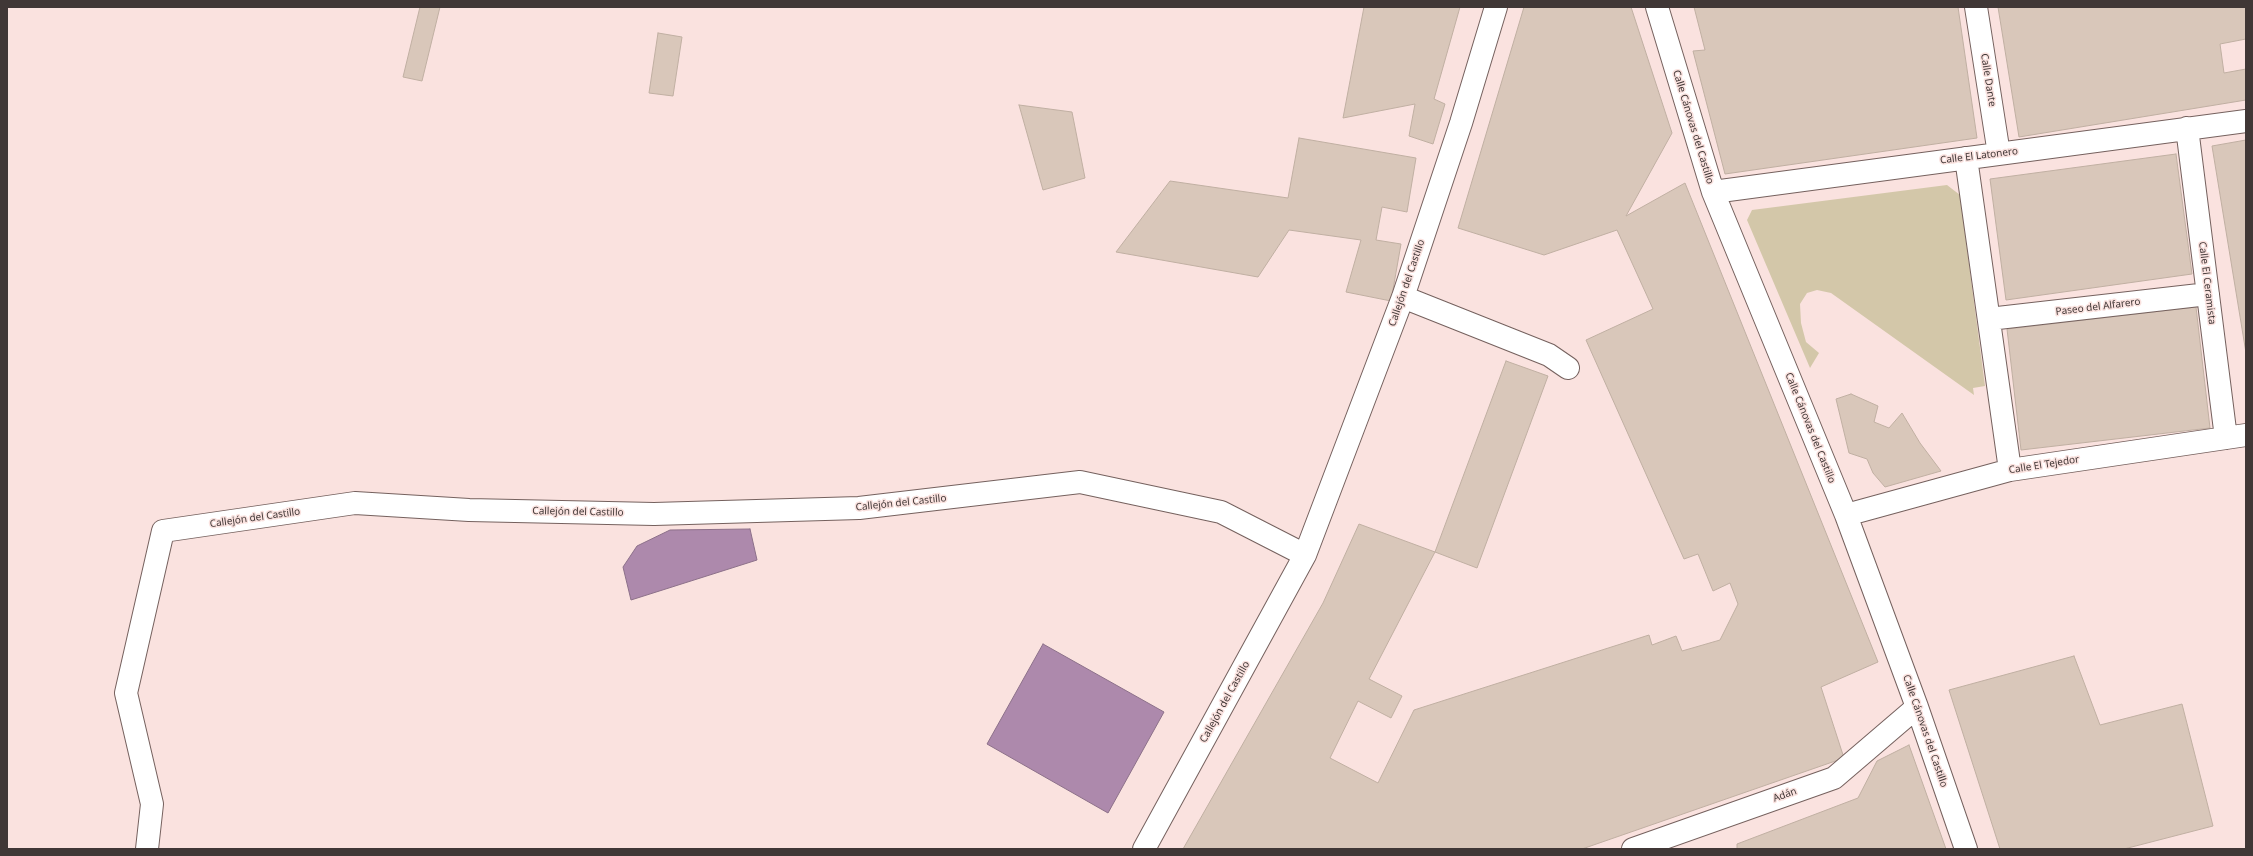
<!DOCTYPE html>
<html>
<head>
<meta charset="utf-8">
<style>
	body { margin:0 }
	#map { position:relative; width:2253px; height:856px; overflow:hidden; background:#fae2df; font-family:"Noto Sans",sans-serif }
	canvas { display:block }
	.frame { position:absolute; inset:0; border:8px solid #403736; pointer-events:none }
</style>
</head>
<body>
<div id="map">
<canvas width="2253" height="856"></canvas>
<div class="frame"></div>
</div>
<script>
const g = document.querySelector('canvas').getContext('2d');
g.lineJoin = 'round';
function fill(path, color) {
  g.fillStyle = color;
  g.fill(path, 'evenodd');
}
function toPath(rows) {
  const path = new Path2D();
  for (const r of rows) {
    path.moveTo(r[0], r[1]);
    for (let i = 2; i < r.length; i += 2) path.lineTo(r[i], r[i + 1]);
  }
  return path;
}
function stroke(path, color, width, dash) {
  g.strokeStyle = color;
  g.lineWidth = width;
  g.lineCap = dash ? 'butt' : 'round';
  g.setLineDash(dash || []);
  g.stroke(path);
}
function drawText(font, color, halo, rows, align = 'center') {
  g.font = font + ' "Noto Sans",sans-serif';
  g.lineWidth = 3;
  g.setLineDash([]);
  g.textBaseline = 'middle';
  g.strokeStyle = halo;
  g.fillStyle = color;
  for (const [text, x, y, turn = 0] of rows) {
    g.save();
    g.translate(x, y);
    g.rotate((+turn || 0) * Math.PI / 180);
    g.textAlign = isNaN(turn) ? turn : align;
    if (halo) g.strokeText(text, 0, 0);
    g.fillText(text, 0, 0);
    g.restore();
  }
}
fill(toPath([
	[1947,185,1960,195,1985,386,1973,388,1974,395,1831,293,1817,290,1807,293,1800,304,1801,323,1806,342,1819,353,1810,368,1747,220,1752,210]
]), '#d3c7a9');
const water = toPath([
	[750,529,757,560,631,600,623,567,637,546,670,530,750,529],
	[1043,644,1164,712,1108,813,987,744,1043,644]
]);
fill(water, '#ad89ac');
stroke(water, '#8c7089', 1);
const building = toPath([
	[420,7,440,7,422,81,403,77,420,7],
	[1364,7,1460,7,1434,99,1445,104,1433,144,1409,136,1415,104,1343,118,1364,7],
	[1524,7,1631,7,1672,133,1626,216,1685,183,1878,662,1821,687,1844,758,1582,849,1183,849,1323,603,1359,524,1435,552,1369,679,1402,696,1391,718,1358,701,1330,758,1378,783,1414,710,1649,635,1652,645,1676,636,1682,651,1720,640,1738,604,1730,583,1713,591,1698,554,1684,559,1586,340,1653,309,1617,230,1544,255,1458,228,1524,7],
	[1694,7,1958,7,1977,138,1725,174,1693,51,1705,50,1694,7],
	[1998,7,2246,7,2246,39,2220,44,2224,73,2246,69,2246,100,2019,137,1998,7],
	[658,33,682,37,673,96,649,93,658,33],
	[1019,105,1072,112,1085,178,1043,190,1019,105],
	[1299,138,1416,158,1407,212,1382,207,1376,240,1401,244,1391,301,1346,292,1361,240,1289,230,1258,277,1116,252,1170,181,1288,198,1299,138],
	[2246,140,2246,353,2212,146,2246,140],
	[2176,154,2192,274,2006,300,1990,179,2176,154],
	[2196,307,2210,428,2021,450,2007,329,2196,307],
	[1506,361,1548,376,1477,568,1435,552,1506,361],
	[1851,394,1878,406,1874,422,1889,428,1902,413,1920,443,1941,471,1885,487,1873,473,1867,459,1849,453,1836,399,1851,394],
	[2074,656,2100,725,2182,704,2213,826,2124,849,2000,849,1949,690,2074,656],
	[1909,745,1946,849,1737,849,1737,844,1858,798,1877,761,1909,745]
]);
fill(building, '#d9c7ba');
stroke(building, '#c0afa2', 1);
const minor = toPath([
	[1657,7,1713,192,1846,515,1917,707,1966,849],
	[1976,7,1999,154],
	[2187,128,2226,438],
	[1966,158,2010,470],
	[1713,192,2246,121],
	[1403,297,1549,355,1568,368],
	[1989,319,2208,294],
	[1846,515,2010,470,2246,435],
	[147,849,152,804,126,693,163,531,355,503,469,510,654,514,859,508,1080,482,1221,512,1305,555],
	[1144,849,1305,555,1403,297,1461,123,1496,7],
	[1633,849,1834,778,1917,707]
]);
stroke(minor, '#75615e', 24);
stroke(minor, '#fff', 22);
drawText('10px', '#403736', '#fae2df', [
	["Calle Dante",1988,80,81],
	["Calle Cánovas del Castillo",1693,127,73],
	["Calle El Latonero",1979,156,-7],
	["Callejón del Castillo",1407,283,-71],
	["Calle El Ceramista",2207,283,83],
	["Paseo del Alfarero",2098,307,-7],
	["Calle Cánovas del Castillo",1810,428,68],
	["Calle El Tejedor",2044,465,-9],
	["Callejón del Castillo",901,503,-6],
	["Callejón del Castillo",578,512,1],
	["Callejón del Castillo",255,518,-8],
	["Callejón del Castillo",1225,702,-61],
	["Calle Cánovas del Castillo",1925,731,71],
	["Adán",1785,795,-20]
]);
</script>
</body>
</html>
